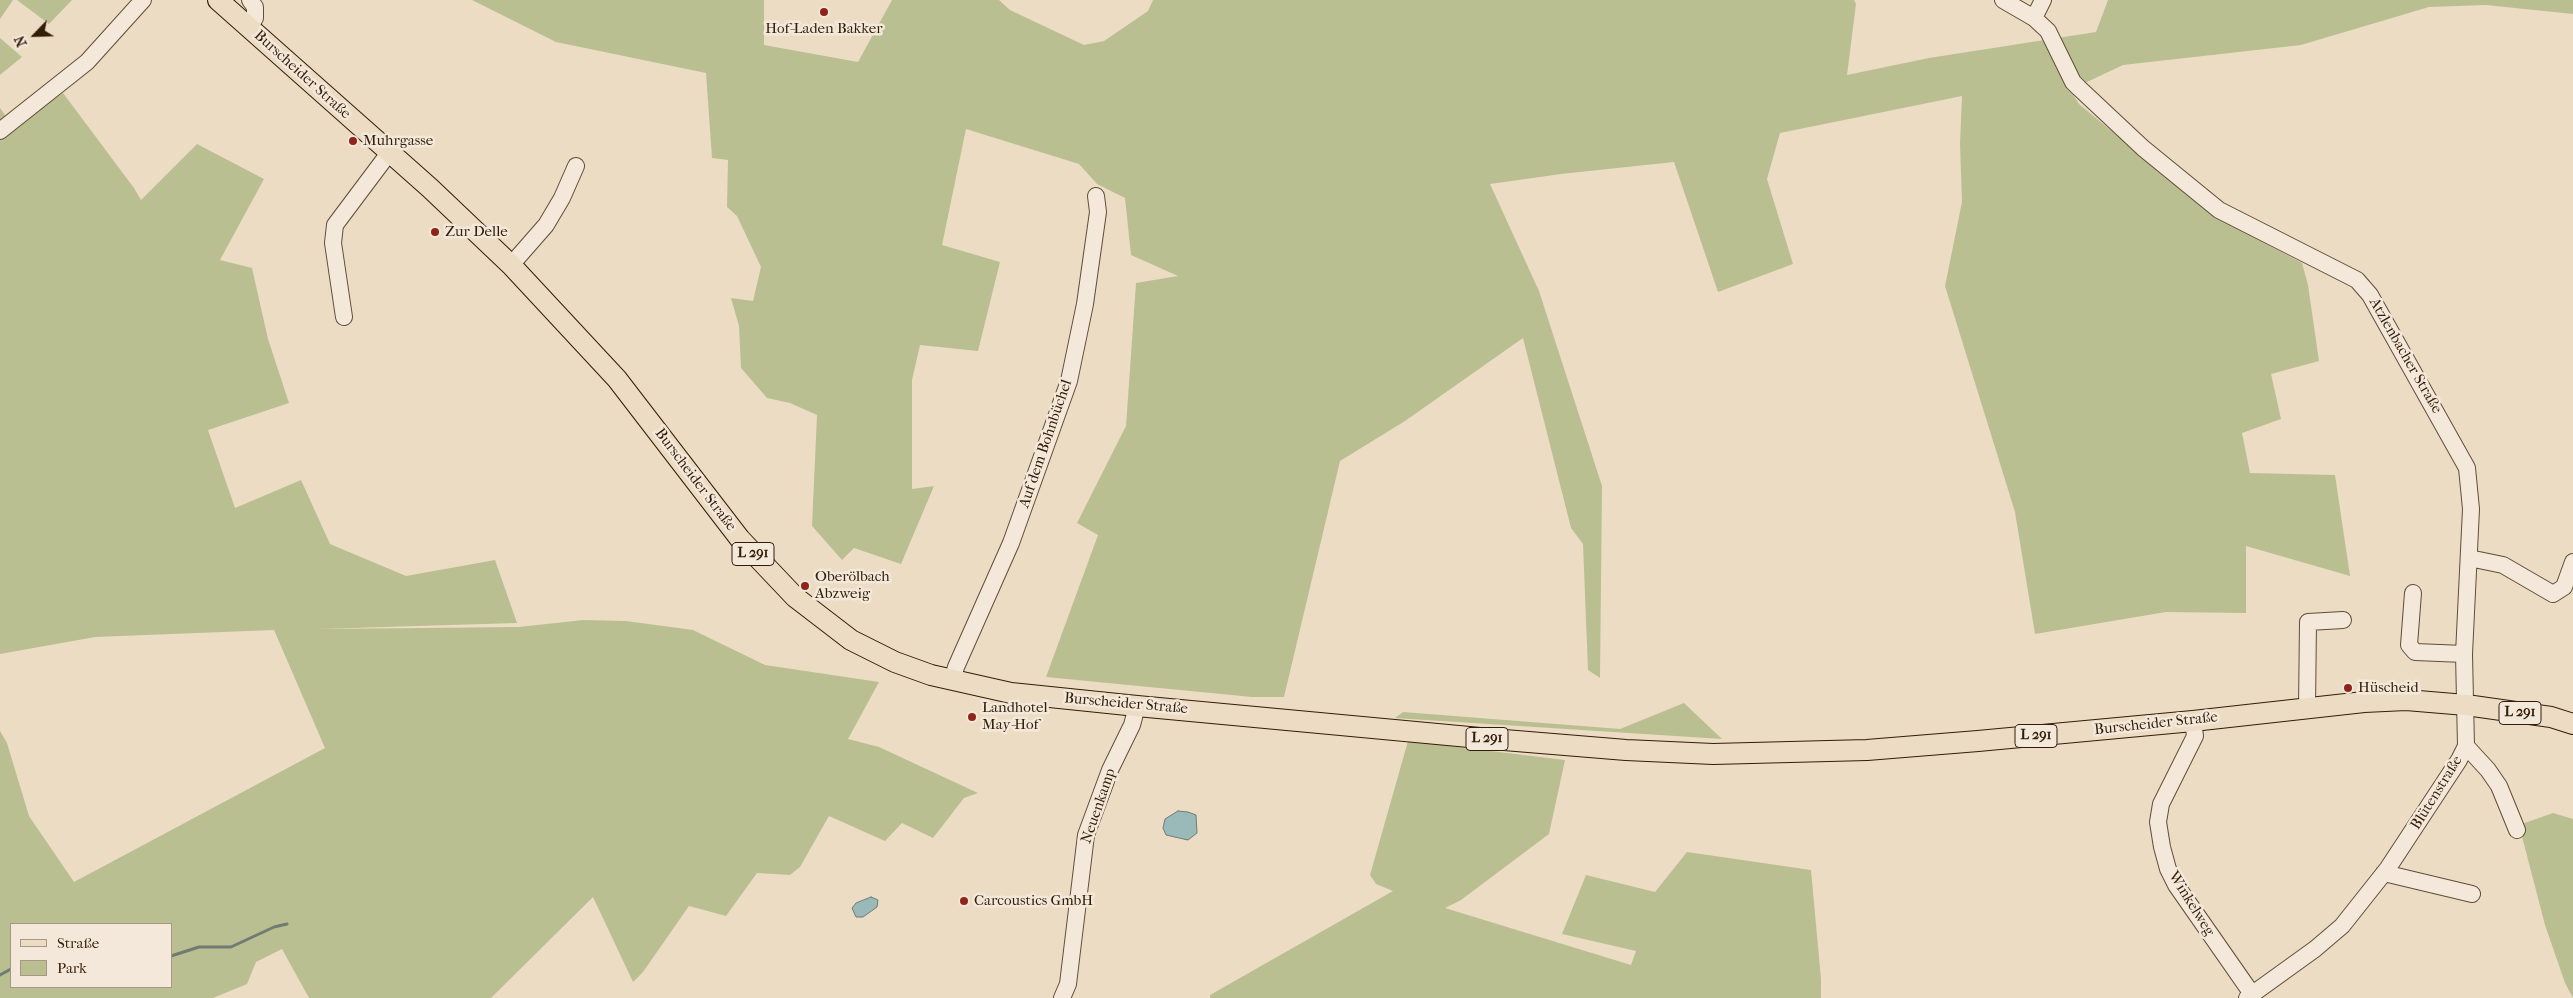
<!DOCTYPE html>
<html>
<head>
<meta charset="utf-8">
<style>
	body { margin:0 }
	#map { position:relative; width:2573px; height:998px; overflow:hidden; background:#ecdcc4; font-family:"IM FELL French Canon",serif }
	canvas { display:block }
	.legend { position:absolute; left:10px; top:923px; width:162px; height:65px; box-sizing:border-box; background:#f3e8d9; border:1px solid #a69786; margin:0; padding:6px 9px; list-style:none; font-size:15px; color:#321d09 }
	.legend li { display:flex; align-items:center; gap:10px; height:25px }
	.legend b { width:25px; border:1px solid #a69786 }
	.north { position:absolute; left:10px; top:10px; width:50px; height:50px; -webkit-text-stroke:4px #f3e8d9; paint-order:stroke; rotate:246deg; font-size:14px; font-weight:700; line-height:20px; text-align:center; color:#321d09 }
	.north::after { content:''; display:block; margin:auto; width:18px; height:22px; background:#321d09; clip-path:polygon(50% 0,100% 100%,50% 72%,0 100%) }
</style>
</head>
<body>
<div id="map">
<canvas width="2573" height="998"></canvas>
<ul class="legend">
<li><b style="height:6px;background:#ecdcc4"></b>Straße</li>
<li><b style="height:14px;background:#babf92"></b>Park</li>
</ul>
<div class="north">N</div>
</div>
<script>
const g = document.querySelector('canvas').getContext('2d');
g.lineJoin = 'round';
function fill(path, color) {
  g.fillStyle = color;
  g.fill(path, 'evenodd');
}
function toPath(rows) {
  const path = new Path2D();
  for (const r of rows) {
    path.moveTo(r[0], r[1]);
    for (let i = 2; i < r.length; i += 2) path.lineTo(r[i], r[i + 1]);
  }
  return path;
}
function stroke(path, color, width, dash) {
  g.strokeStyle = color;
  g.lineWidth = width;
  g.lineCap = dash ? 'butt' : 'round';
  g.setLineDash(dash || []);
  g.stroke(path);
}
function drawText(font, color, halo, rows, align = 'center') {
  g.font = font + ' "IM FELL French Canon",serif';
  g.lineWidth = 5;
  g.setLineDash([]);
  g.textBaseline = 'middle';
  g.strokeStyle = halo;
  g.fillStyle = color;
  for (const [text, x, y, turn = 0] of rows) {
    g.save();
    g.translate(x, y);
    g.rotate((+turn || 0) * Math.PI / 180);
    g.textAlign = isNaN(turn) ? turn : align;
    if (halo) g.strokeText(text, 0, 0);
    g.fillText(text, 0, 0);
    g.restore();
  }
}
fill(toPath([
	[0,0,13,0,0,19],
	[17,0,72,0,49,24],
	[472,0,764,0,764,45,858,62,892,0,999,0,1010,10,1084,45,1104,41,1148,11,1153,0,1854,0,1856,4,1847,75,1929,58,2096,32,2108,0,2573,0,2573,14,2486,5,2429,7,2301,45,2123,65,2070,90,2079,104,2215,217,2302,263,2308,285,2319,361,2271,374,2281,419,2242,433,2250,473,2335,475,2350,576,2246,546,2246,613,2166,612,2035,634,2015,512,1945,286,1962,202,1960,144,1962,96,1780,133,1767,179,1793,264,1718,292,1674,162,1561,174,1490,184,1539,291,1602,486,1600,678,1588,670,1583,544,1571,528,1523,338,1405,421,1340,461,1284,697,1252,697,1046,677,1098,535,1077,523,1126,426,1136,283,1178,276,1131,255,1125,198,1097,184,1079,164,966,129,942,245,1000,262,978,351,920,345,912,380,912,489,934,486,901,564,854,548,842,560,812,526,817,415,790,403,767,398,741,368,739,326,731,298,753,301,761,267,737,216,727,207,728,160,712,158,706,73,556,42],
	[0,38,22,57,0,75],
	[63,93,134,188,141,200,197,144,264,179,220,260,252,268,268,339,289,403,208,430,235,508,301,480,330,544,406,576,495,560,517,623,319,629,519,627,583,620,626,621,693,630,765,665,879,682,848,739,879,747,978,793,964,798,933,838,902,823,885,841,829,816,800,867,790,875,757,873,726,916,689,906,643,972,633,982,593,897,491,998,309,998,282,949,256,962,247,984,213,998,0,998,0,731,7,743,29,816,74,882,325,748,274,630,95,637,0,654,0,108,13,126],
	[11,924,171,924,171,987,11,987],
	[1684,703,1722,739,1395,718,1403,712,1620,729],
	[1408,741,1565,760,1549,834,1461,900,1445,908,1631,965,1636,951,1562,934,1586,875,1655,892,1687,852,1811,870,1821,979,1821,998,1210,998,1210,995,1393,891,1376,884,1370,875],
	[2553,813,2573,819,2573,998,2565,983,2545,925,2519,825]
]), '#babf92');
const water = toPath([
	[1178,811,1188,812,1196,815,1197,833,1188,840,1166,835,1163,828,1165,819,1178,811],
	[871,897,878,900,877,907,863,917,856,917,852,908,856,903,871,897]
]);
fill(water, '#9abab9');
stroke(water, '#707b73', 1);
stroke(toPath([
	[171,956,199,947,231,947,274,927,287,924],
	[0,975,11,969]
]), '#707b73', 3);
const minor = toPath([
	[2003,0,2034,18,2048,31,2073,82,2079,88,2143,148,2219,210,2357,280,2370,295,2467,468,2471,509,2464,654,2466,746,2459,760,2388,868,2342,926,2315,949,2247,998],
	[2034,18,2043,0],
	[248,27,255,18,255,7,250,0],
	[0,131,87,62,143,0],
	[511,265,546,225,562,198,576,166],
	[344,317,333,243,335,225,389,153],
	[2469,558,2503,565,2553,594,2564,587,2573,562],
	[2413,593,2409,645,2415,652,2464,654],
	[952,681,956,667,1011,543,1069,381,1085,304,1098,212,1096,196],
	[2307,708,2308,622,2343,620],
	[2193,721,2195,736,2161,804,2158,822,2162,847,2168,869,2176,885,2252,994],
	[2466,746,2488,770,2499,786,2517,830],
	[2384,873,2472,894],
	[1062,998,1068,984,1086,835,1110,770,1132,725,1137,706]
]);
const major = toPath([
	[218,0,430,188,511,265,617,379,740,539,795,597,851,640,895,662,931,675,1011,693,1137,706,1480,738,1626,750,1713,754,1867,750,1978,741,2193,721,2364,702,2406,700,2466,705,2551,717,2573,724]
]);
stroke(minor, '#604d38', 18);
stroke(major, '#321d09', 22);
stroke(minor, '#f3e8d9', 16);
stroke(major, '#ecdcc4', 20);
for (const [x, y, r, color] of [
	[824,12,5,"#8f2418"],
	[353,141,5,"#8f2418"],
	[435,232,5,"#8f2418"],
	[805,586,5,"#8f2418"],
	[2348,688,5,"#8f2418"],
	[972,717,5,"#8f2418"],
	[964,901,5,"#8f2418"]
]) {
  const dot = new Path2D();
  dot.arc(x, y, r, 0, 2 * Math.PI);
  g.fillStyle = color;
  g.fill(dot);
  stroke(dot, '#f3e8d9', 2);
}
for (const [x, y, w] of [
	[753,554,42],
	[2520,713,42],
	[2036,736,42],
	[1487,739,42]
]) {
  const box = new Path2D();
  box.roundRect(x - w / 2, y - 11.5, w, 23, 4);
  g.fillStyle = '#f3e8d9';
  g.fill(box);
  stroke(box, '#321d09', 1);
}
drawText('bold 14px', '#321d09', null, [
	["L 291",753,554],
	["L 291",2520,713],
	["L 291",2036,736],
	["L 291",1487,739]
]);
drawText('15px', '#321d09', '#f3e8d9', [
	["Hof-Laden Bakker",824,29,"center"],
	["Muhrgasse",363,141],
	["Zur Delle",445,232],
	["Oberölbach",815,577],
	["Abzweig",815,594],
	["Hüscheid",2358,688],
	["Landhotel",982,708],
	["May-Hof",982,725],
	["Carcoustics GmbH",974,901]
], 'left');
drawText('15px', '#321d09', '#f3e8d9', [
	["Burscheider Straße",302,75,42],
	["Atzlenbacher Straße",2405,356,60],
	["Auf dem Bohnbüchel",1046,444,-71],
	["Burscheider Straße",695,480,53],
	["Burscheider Straße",1126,704,5],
	["Burscheider Straße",2156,724,-6],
	["Blütenstraße",2437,793,-58],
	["Neuenkamp",1099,806,-71],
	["Winkelweg",2191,904,58]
]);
</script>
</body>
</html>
